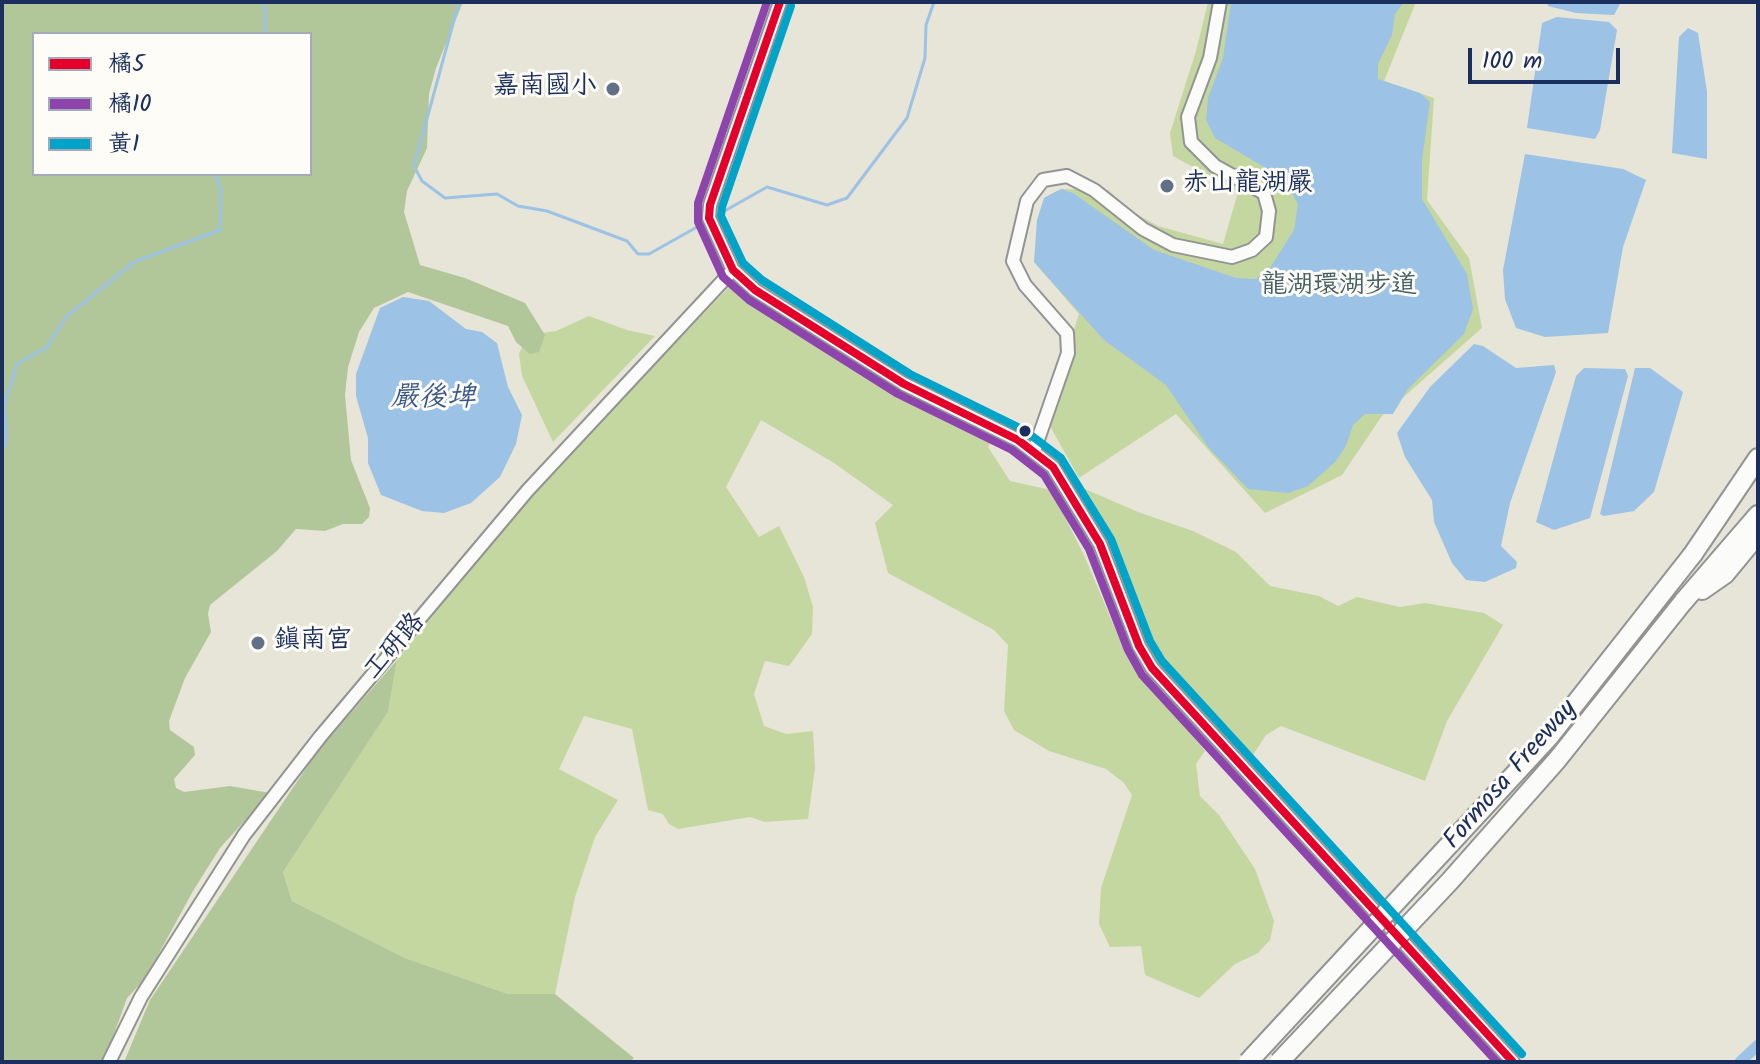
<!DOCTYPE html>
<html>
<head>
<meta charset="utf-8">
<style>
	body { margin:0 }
	#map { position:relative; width:1760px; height:1064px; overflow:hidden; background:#e7e5d7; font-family:Kalam,"LXGW WenKai TC",sans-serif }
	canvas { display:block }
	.frame { position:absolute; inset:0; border:4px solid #1b2f5e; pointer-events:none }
	.legend { position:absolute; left:32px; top:32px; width:280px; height:144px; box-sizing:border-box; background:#fdfcf7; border:2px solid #a3aaba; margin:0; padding:10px 14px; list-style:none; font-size:24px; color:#1b2f5e }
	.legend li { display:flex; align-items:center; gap:16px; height:40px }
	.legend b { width:40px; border:2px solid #a3aaba }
	.scale { position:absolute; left:1468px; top:48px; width:152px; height:36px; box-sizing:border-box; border:4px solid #1b2f5e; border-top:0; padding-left:10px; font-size:24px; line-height:28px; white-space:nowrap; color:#1b2f5e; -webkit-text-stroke:6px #fdfcf7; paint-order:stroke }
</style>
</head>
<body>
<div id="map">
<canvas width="1760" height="1064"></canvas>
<div class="frame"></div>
<ul class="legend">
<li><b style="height:10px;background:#e4002b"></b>橘5</li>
<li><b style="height:10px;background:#8e44ad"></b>橘10</li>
<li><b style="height:10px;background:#01a3c8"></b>黃1</li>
</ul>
<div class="scale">100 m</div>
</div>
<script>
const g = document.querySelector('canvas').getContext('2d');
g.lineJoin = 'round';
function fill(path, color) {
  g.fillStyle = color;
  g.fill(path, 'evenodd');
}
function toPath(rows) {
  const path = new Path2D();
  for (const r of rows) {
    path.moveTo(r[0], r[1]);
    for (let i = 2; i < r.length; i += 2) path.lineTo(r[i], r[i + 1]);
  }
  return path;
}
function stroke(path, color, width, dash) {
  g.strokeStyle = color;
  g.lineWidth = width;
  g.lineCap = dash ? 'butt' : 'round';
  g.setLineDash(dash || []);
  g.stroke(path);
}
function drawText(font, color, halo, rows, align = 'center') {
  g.font = font + ' Kalam,"LXGW WenKai TC",sans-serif';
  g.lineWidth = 6;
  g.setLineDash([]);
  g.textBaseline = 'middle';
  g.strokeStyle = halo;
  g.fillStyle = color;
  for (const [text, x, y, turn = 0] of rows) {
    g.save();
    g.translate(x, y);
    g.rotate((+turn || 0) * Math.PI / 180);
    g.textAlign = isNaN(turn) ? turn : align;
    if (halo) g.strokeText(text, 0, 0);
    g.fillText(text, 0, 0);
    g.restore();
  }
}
fill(toPath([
	[1208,2,1416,2,1384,81,1434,98,1427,200,1469,258,1482,328,1382,416,1342,475,1265,513,1176,414,1079,478,1045,417,1079,314,1034,262,1044,198,1061,189,1108,190,1131,211,1158,226,1223,244,1238,192,1173,156,1170,133,1196,51],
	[730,286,923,406,995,435,988,447,1010,481,1051,490,1084,555,1126,655,1205,751,1196,764,1200,796,1219,815,1255,869,1274,921,1270,940,1258,953,1235,964,1199,998,1145,975,1141,946,1110,947,1099,924,1101,888,1132,795,1124,783,1106,769,1049,751,1014,730,1004,711,1008,645,994,630,888,573,875,523,893,505,834,463,761,420,726,487,759,537,779,526,804,577,813,607,812,634,789,666,765,661,754,694,764,726,786,734,813,731,815,768,808,819,765,822,750,817,678,829,669,824,663,814,648,810,632,729,584,716,559,769,618,800,595,837,575,897,555,994,508,994,405,958,292,901,283,872,388,712,397,660,530,496],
	[589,316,627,330,655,336,553,442,522,376,519,354,527,335,556,331],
	[1078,486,1138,512,1193,531,1236,552,1270,586,1319,596,1338,606,1357,597,1400,607,1425,603,1484,613,1503,625,1447,721,1425,781,1281,726,1266,735,1249,761,1153,656,1136,625,1106,534,1090,512]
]), '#c4d7a1');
fill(toPath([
	[2,2,463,2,436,68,429,94,427,148,407,191,404,212,420,265,465,278,525,303,545,335,539,352,530,354,516,342,508,326,408,292,374,308,359,332,348,367,345,395,351,460,370,508,369,517,362,524,343,524,325,531,296,529,277,551,210,605,208,614,211,632,185,678,169,721,170,730,194,747,195,755,174,779,176,788,184,792,230,786,270,793,220,848,193,891,145,979,127,998,104,1062,2,1062],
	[34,34,310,34,310,174,34,174],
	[397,660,388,712,283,872,292,901,405,958,508,994,555,994,634,1058,630,1062,124,1062,150,1000,317,752]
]), '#b1c799');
fill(toPath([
	[1231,2,1404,2,1395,14,1392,35,1378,64,1378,79,1420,93,1430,102,1422,160,1422,199,1467,274,1473,309,1464,334,1408,389,1393,414,1365,414,1353,425,1346,446,1335,462,1308,486,1288,493,1248,489,1208,447,1166,385,1104,340,1034,262,1037,220,1044,198,1061,189,1073,193,1154,250,1236,278,1256,279,1270,268,1294,230,1298,204,1284,179,1215,138,1206,120,1208,98,1223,58],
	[1547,2,1621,2,1614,15,1576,13,1548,6],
	[1557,17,1609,22,1617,30,1600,130,1595,139,1527,128,1542,23],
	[1688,28,1698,33,1707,92,1707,159,1672,153,1679,37],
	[1525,154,1623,169,1646,180,1623,247,1608,333,1545,337,1516,328,1505,299,1503,270],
	[403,297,429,301,466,329,482,332,497,343,508,387,522,415,516,444,500,477,471,503,444,513,422,511,381,495,368,463,368,438,356,396,356,374,380,308],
	[1474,344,1483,346,1516,368,1554,365,1556,372,1510,503,1501,546,1517,562,1516,568,1485,582,1466,580,1452,563,1434,522,1432,500,1405,457,1397,433,1430,387],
	[1584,368,1625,369,1628,376,1590,518,1554,530,1536,522,1576,376],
	[1635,368,1650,368,1683,392,1654,492,1634,511,1604,516,1600,514]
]), '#9cc2e5');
stroke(toPath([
	[459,2,414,166,422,181,445,198,497,194,518,206,547,211,627,241,638,254,649,254,706,222],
	[265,34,265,2],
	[712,218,767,187,827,205,847,198,907,118,925,58,926,25,934,2],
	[2,450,7,440,4,406,17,364,47,347,66,317,134,262,220,230,221,189,214,174]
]), '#9cc2e5', 3);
stroke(toPath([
	[1740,1062,1758,1045]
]), '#9cc2e5', 11);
const minor = toPath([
	[780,2,710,205,709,218,733,270,755,290,904,384,1018,440,1053,467,1100,544,1139,646,1152,668,1513,1062],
	[1034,451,1068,353,1067,333,1025,285,1013,261,1027,201,1043,180,1067,176,1094,190,1143,229,1173,245,1232,257,1252,250,1266,237,1269,211,1264,193,1215,166,1191,142,1188,117,1210,58,1220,2],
	[109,1062,141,997,244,835,320,737,528,490,733,270]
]);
const highway = toPath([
	[1693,554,1758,458],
	[1702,590,1725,574,1758,534],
	[1683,602,1758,515]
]);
stroke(minor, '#929494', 16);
stroke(highway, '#929494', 22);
stroke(minor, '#fbfbf9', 12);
stroke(highway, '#fbfbf9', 18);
const highwayBridge = toPath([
	[1248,1062,1549,737,1693,554],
	[1279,1062,1450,881,1557,760,1683,602]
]);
stroke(highwayBridge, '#929494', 22, []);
stroke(highwayBridge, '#fbfbf9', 18);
stroke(toPath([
	[780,2,710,205,709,218,733,270,755,290,904,384,1018,440,1053,467,1100,544,1139,646,1152,668,1513,1062]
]), '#e4002b', 8);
stroke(toPath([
	[767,2,698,203,698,222,723,277,749,300,898,394,1012,450,1044,475,1089,549,1128,650,1142,675,1497,1062]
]), '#8e44ad', 8);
stroke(toPath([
	[791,6,722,207,721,216,743,263,762,280,910,374,1024,430,1061,458,1111,539,1150,641,1162,661,1522,1054]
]), '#01a3c8', 8);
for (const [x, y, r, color] of [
	[613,89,8,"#626f88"],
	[1167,186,8,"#626f88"],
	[1025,431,7,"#1b2f5e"],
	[258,643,8,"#626f88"]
]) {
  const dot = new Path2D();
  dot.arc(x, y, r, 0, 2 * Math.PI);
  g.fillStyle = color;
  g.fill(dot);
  stroke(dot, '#fdfcf7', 3);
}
drawText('26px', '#1b2f5e', '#fdfcf7', [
	["嘉南國小",597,89,"right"],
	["赤山龍湖嚴",1183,186],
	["鎮南宮",274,643]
], 'left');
drawText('26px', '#455e65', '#fdfcf7', [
	["龍湖環湖步道",1339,288]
]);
drawText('26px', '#1b2f5e', '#fdfcf7', [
	["工研路",396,648,-49],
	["Formosa Freeway",1512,776,-49]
]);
drawText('italic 28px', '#385788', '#fdfcf7', [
	["嚴後埤",433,400]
]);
</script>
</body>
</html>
